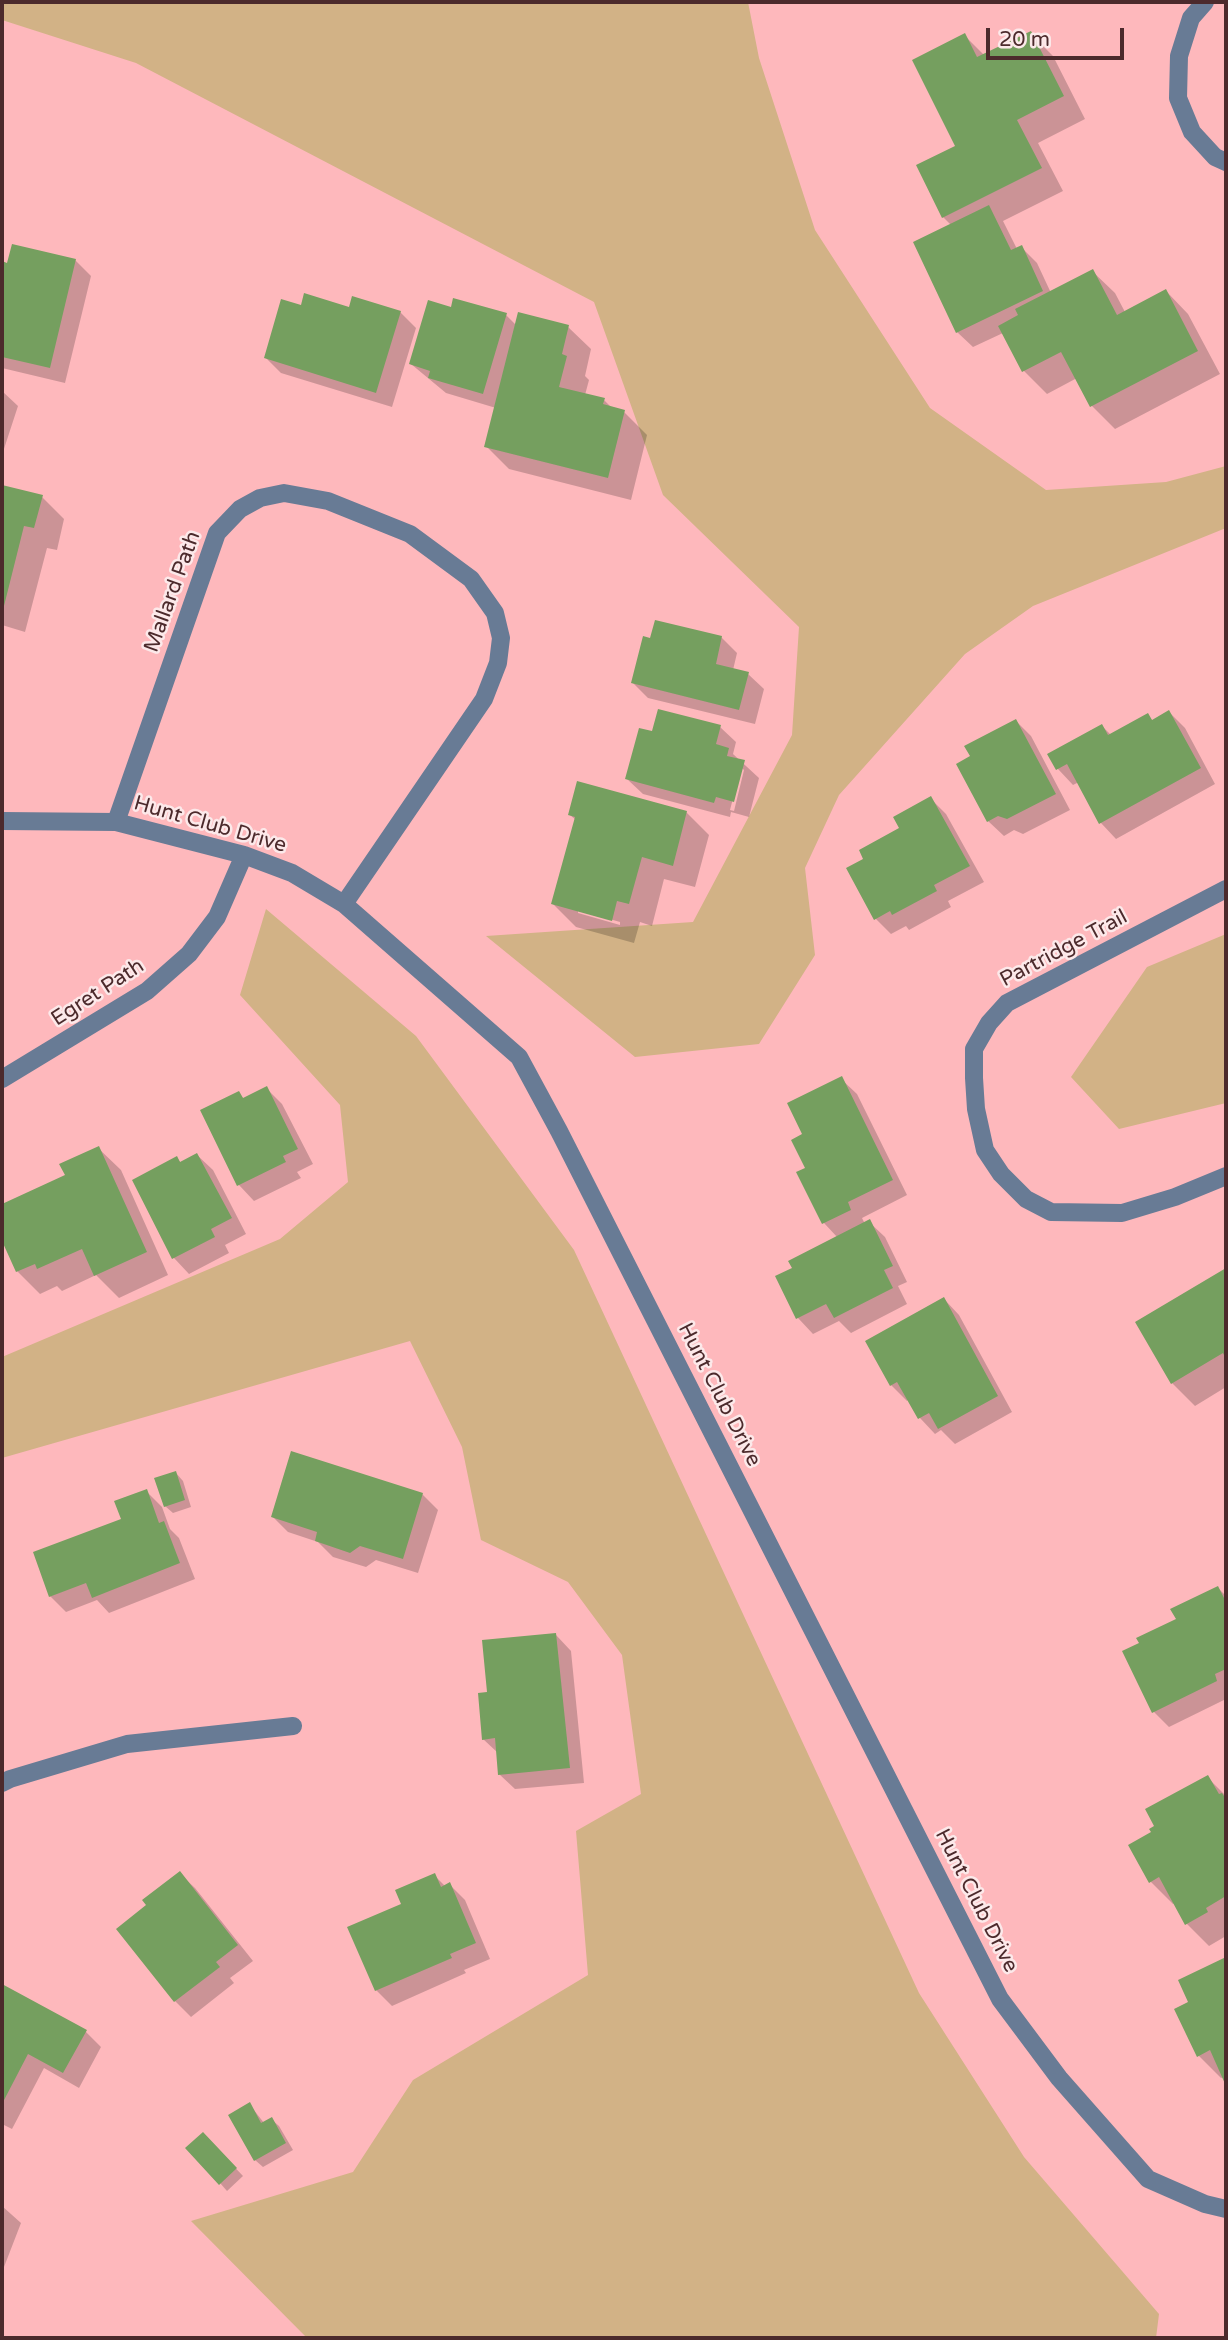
<!DOCTYPE html>
<html>
<head>
<meta charset="utf-8">
<style>
	body { margin:0 }
	#map { position:relative; width:1228px; height:2340px; overflow:hidden; background:#feb8bc; font-family:"Varela Round",sans-serif }
	canvas { display:block }
	.frame { position:absolute; inset:0; border:4px solid #4c2a2c; pointer-events:none }
	.scale { position:absolute; left:986px; top:28px; width:138px; height:32px; box-sizing:border-box; border:4px solid #4c2a2c; border-top:0; padding-left:9px; font-size:21px; line-height:24px; white-space:nowrap; color:#4c2a2c; -webkit-text-stroke:5px #fce9ea; paint-order:stroke }
</style>
</head>
<body>
<div id="map">
<canvas width="1228" height="2340"></canvas>
<div class="frame"></div>
<div class="scale">20 m</div>
</div>
<script>
const g = document.querySelector('canvas').getContext('2d');
g.lineJoin = 'round';
function fill(path, color) {
  g.fillStyle = color;
  g.fill(path, 'evenodd');
}
function toPath(rows) {
  const path = new Path2D();
  for (const r of rows) {
    path.moveTo(r[0], r[1]);
    for (let i = 2; i < r.length; i += 2) path.lineTo(r[i], r[i + 1]);
  }
  return path;
}
function stroke(path, color, width, dash) {
  g.strokeStyle = color;
  g.lineWidth = width;
  g.lineCap = dash ? 'butt' : 'round';
  g.setLineDash(dash || []);
  g.stroke(path);
}
function drawText(font, color, halo, rows, align = 'center') {
  g.font = font + ' "Varela Round",sans-serif';
  g.lineWidth = 5;
  g.setLineDash([]);
  g.textBaseline = 'middle';
  g.strokeStyle = halo;
  g.fillStyle = color;
  for (const [text, x, y, turn = 0] of rows) {
    g.save();
    g.translate(x, y);
    g.rotate((+turn || 0) * Math.PI / 180);
    g.textAlign = isNaN(turn) ? turn : align;
    if (halo) g.strokeText(text, 0, 0);
    g.fillText(text, 0, 0);
    g.restore();
  }
}
fill(toPath([
	[2,2,748,2,759,58,815,230,930,408,1046,490,1166,482,1226,466,1226,528,1033,606,965,654,839,795,805,868,815,955,759,1044,635,1057,486,936,693,922,792,735,799,627,663,495,594,302,136,63,2,20],
	[266,909,416,1036,574,1250,919,1993,1024,2157,1159,2314,1156,2338,307,2338,191,2221,353,2172,413,2080,588,1975,576,1831,641,1794,622,1655,568,1582,481,1540,462,1447,410,1341,2,1458,2,1357,280,1239,348,1182,340,1105,240,995],
	[1226,934,1226,1103,1119,1129,1071,1077,1147,967]
]), '#d2b286');
fill(toPath([
	[1030,33,1053,56,1085,119,1038,143,1063,191,1003,221,1017,249,1021,247,1037,263,1051,293,1092,271,1115,293,1125,312,1166,291,1188,314,1220,374,1115,429,1092,406,1077,378,1047,394,1024,371,1003,333,973,347,957,332,951,225,943,217,958,147,964,35,985,56],
	[75,260,91,276,65,383,2,368,2,263,9,265],
	[302,307,400,312,416,328,392,407,281,373,266,358],
	[452,310,506,315,516,325,568,327,591,349,585,376,589,380,585,395,604,400,613,409,624,412,647,435,631,500,509,469,486,446,496,408,446,393,411,364],
	[2,391,18,406,2,455],
	[2,486,42,497,64,519,57,550,47,548,25,632,2,625],
	[721,637,737,653,733,670,748,674,764,689,755,724,648,698,633,683,651,640],
	[1169,712,1185,728,1215,784,1116,839,1101,823,1079,782,1073,785,1058,769,1049,755,1102,726,1111,735,1147,715,1153,721],
	[1016,721,1031,736,1070,810,1023,834,1014,830,1004,836,988,821,973,757],
	[720,727,736,742,733,754,759,778,749,817,731,812,730,817,643,794,627,779,653,733],
	[741,767,744,770,734,811,730,810],
	[931,799,946,814,984,882,948,901,951,907,909,930,906,926,891,934,876,919,866,859,902,829],
	[686,812,709,835,695,887,664,879,652,926,640,922,634,943,576,927,553,904,576,820,570,815],
	[578,910,620,922,620,925,578,913],
	[841,1079,857,1094,907,1195,862,1218,865,1224,869,1222,885,1237,907,1282,898,1286,907,1304,851,1333,839,1321,813,1334,798,1318,794,1269,838,1238,824,1223,799,1173,807,1169,805,1135],
	[266,1088,282,1104,313,1164,297,1172,301,1178,254,1201,239,1185,238,1093,244,1099],
	[98,1148,121,1170,168,1275,119,1298,96,1275,62,1291,57,1286,40,1294,17,1271,2,1237,2,1206,67,1176],
	[197,1155,213,1170,246,1234,225,1245,229,1253,189,1274,174,1258,177,1158,181,1163],
	[1226,1270,1226,1387,1195,1406,1172,1383,1137,1323],
	[944,1299,959,1315,1012,1412,955,1444,941,1430,935,1434,920,1418,909,1399,907,1401,891,1385,867,1341],
	[176,1473,183,1481,191,1507,173,1513,165,1506],
	[146,1491,162,1507,170,1529,179,1538,195,1579,109,1613,97,1600,66,1612,50,1596,123,1520],
	[422,1494,438,1510,418,1573,376,1560,366,1567,333,1557,318,1542,288,1532,273,1517],
	[1218,1588,1226,1596,1226,1699,1169,1727,1154,1712,1178,1620],
	[556,1635,571,1651,584,1783,515,1789,499,1774,498,1753,483,1739,489,1694],
	[1207,1777,1226,1796,1226,1936,1209,1946,1186,1923,1175,1903,1173,1904,1150,1881,1153,1832],
	[179,1873,195,1888,253,1961,230,1978,234,1983,191,2017,175,2001,119,1929,148,1906],
	[434,1875,445,1886,449,1884,465,1900,490,1959,464,1970,466,1973,392,2006,376,1990,404,1905],
	[1226,1959,1226,2081,1224,2077,1221,2078,1199,2056,1190,2002,1180,1981],
	[2,1986,86,2032,101,2047,79,2088,44,2068,12,2129,2,2124],
	[250,2105,264,2123,271,2119,279,2126,293,2150,263,2167,255,2160],
	[203,2134,243,2176,227,2191,220,2183],
	[2,2206,21,2223,4,2267,2,2266]
]), '#0003');
fill(toPath([
	[1031,31,1064,96,1017,120,1042,168,942,218,916,165,955,146,912,60,965,33,977,57],
	[989,205,1011,250,1022,245,1043,291,956,333,913,242],
	[12,244,76,259,50,368,2,357,2,261,7,263],
	[1093,269,1117,315,1166,289,1198,351,1090,407,1061,352,1022,372,998,326,1018,315,1015,309],
	[304,293,349,307,352,296,401,311,376,393,264,358,281,299,301,305],
	[453,298,507,313,483,394,428,378,430,371,409,364,428,300,451,307],
	[518,312,569,325,562,354,567,356,559,387,605,398,603,404,625,410,608,478,484,447],
	[2,485,43,495,34,528,24,526,3,610],
	[655,620,722,636,716,664,749,672,739,710,631,683,643,636,650,638],
	[658,709,721,725,716,744,729,748,727,756,745,760,734,802,716,797,714,803,625,779,639,728,652,731],
	[1169,710,1201,768,1099,824,1067,764,1056,770,1047,754,1102,724,1108,735,1148,713,1152,720],
	[1016,719,1056,794,1007,819,998,816,987,822,956,764,970,756,964,746],
	[577,781,687,811,673,866,642,857,629,904,617,901,612,921,551,904,575,817,568,815],
	[931,796,970,866,934,885,937,891,892,915,890,911,874,920,846,868,863,859,859,850,899,828,893,817],
	[842,1076,893,1180,848,1202,851,1210,822,1224,796,1172,805,1168,791,1140,802,1134,787,1103],
	[267,1086,298,1149,283,1156,286,1162,237,1186,200,1110,239,1091,243,1098],
	[99,1146,147,1252,94,1276,82,1249,37,1269,35,1264,16,1272,2,1241,2,1204,65,1175,59,1164],
	[197,1153,232,1218,211,1229,215,1237,172,1259,132,1180,177,1156,180,1162],
	[870,1219,893,1266,884,1270,893,1288,834,1318,826,1304,796,1319,775,1276,792,1268,788,1261],
	[1226,1268,1226,1359,1223,1353,1171,1384,1135,1322],
	[944,1297,998,1396,938,1429,929,1413,918,1419,897,1382,890,1386,865,1341],
	[291,1451,423,1493,403,1559,360,1546,350,1553,315,1541,317,1532,271,1517],
	[176,1471,185,1500,164,1507,154,1478],
	[147,1489,159,1523,164,1521,180,1563,92,1598,86,1583,49,1597,33,1552,121,1519,114,1501],
	[1218,1586,1226,1602,1226,1669,1215,1674,1217,1681,1152,1713,1122,1651,1139,1643,1136,1638,1176,1619,1170,1609],
	[556,1633,570,1768,498,1775,495,1738,482,1740,478,1693,487,1692,482,1640],
	[1208,1775,1219,1794,1222,1793,1226,1799,1226,1896,1206,1908,1208,1912,1185,1925,1159,1877,1149,1883,1128,1845,1151,1832,1149,1829,1154,1826,1145,1809],
	[180,1871,238,1945,216,1962,220,1967,174,2002,116,1929,146,1905,142,1900],
	[435,1873,441,1887,450,1882,476,1943,450,1954,452,1958,375,1991,347,1927,401,1904,395,1890],
	[1226,1957,1226,2086,1210,2050,1197,2057,1174,2009,1188,2002,1178,1980],
	[2,1984,87,2030,63,2073,28,2054,2,2104],
	[250,2102,261,2123,272,2117,286,2143,254,2161,228,2115],
	[203,2132,237,2168,219,2185,185,2148]
]), '#759f5f');
stroke(toPath([
	[1205,2,1191,18,1179,56,1178,98,1192,132,1215,157,1226,162],
	[2,821,116,822,244,855,292,873,344,904,519,1057,559,1131,1000,1999,1059,2078,1148,2179,1205,2204,1226,2209],
	[116,822,217,533,240,509,260,498,284,493,328,501,410,534,471,579,495,613,501,638,498,663,484,699,344,904],
	[1226,889,1007,1003,989,1023,974,1049,974,1078,976,1109,985,1150,1001,1174,1026,1199,1051,1212,1122,1213,1175,1197,1226,1176],
	[2,1079,147,991,189,954,217,917,244,855],
	[2,1783,10,1779,127,1744,293,1726]
]), '#687b95', 18);
drawText('21px', '#4c2a2c', '#fce9ea', [
	["Mallard Path",173,592,-70],
	["Hunt Club Drive",210,825,16],
	["Partridge Trail",1064,949,-28],
	["Egret Path",98,993,-33],
	["Hunt Club Drive",719,1395,63],
	["Hunt Club Drive",976,1901,63]
]);
</script>
</body>
</html>
